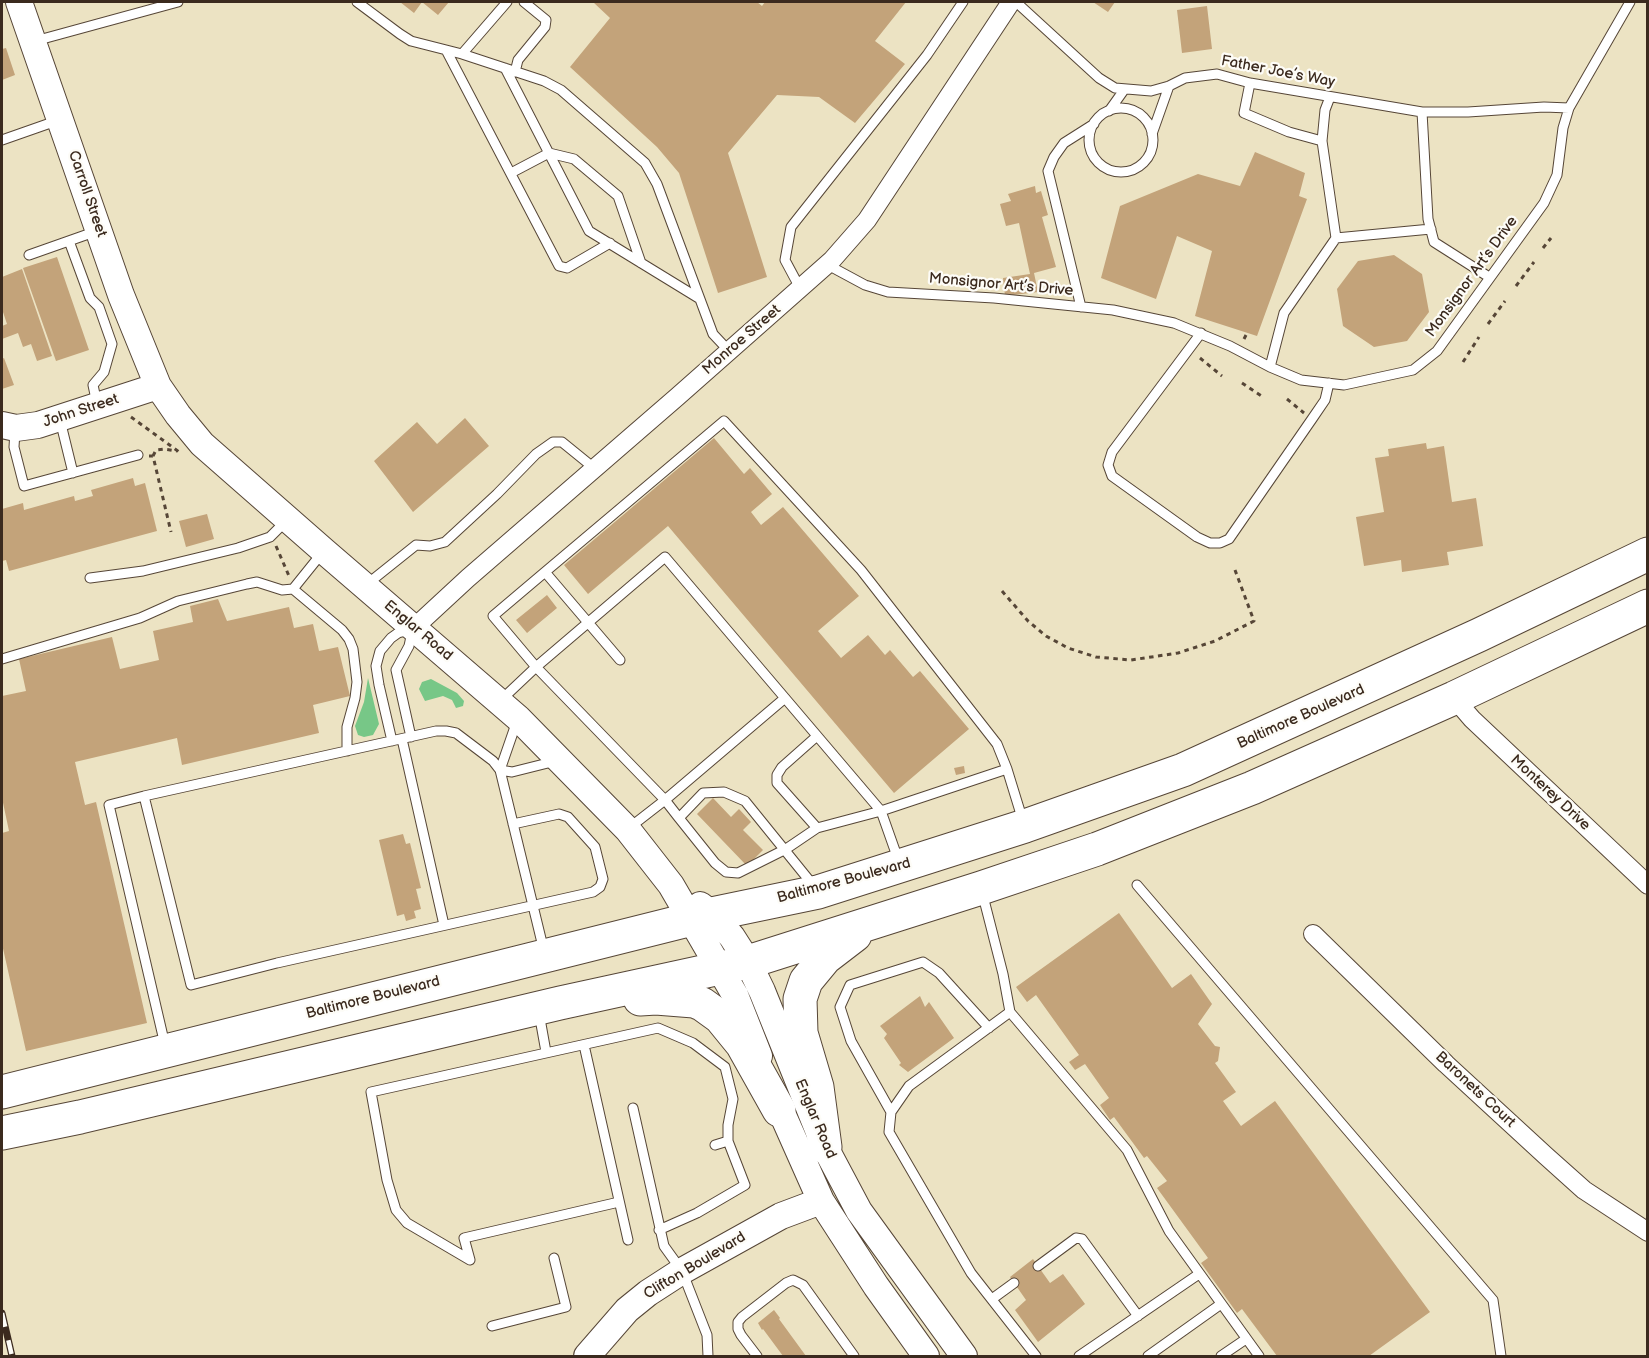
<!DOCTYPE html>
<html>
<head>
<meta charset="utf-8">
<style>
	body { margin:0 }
	#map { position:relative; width:1649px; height:1358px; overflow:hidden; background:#ece3c3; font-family:"Balsamiq Sans",sans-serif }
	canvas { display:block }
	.frame { position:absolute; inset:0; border:3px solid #3b2a1e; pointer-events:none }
</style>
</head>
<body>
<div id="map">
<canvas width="1649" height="1358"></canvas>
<div class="frame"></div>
</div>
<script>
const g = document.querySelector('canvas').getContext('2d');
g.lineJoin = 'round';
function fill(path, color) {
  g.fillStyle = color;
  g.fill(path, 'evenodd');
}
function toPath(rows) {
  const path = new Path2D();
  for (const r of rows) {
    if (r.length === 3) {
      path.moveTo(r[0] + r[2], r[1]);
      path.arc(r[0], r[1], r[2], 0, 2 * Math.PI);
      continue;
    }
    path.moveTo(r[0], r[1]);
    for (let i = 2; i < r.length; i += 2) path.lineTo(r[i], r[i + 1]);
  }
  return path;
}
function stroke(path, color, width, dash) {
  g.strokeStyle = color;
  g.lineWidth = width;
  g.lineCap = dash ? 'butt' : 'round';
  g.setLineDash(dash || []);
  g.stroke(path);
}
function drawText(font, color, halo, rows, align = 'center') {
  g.font = font + ' "Balsamiq Sans",sans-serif';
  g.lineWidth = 4.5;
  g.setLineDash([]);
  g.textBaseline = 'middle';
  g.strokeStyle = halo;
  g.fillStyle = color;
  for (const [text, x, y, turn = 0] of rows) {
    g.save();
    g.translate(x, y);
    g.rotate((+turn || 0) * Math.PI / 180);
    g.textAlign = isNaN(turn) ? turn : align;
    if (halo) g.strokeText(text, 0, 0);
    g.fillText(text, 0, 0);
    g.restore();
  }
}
fill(toPath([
	[368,678,379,724,373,735,364,737,358,735,355,726,364,702],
	[431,679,457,693,464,701,463,706,456,708,452,700,443,696,425,701,419,689,422,682]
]), '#77c787');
fill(toPath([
	[400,2,449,2,438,15,422,2,414,13],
	[593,2,757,2,762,6,765,2,906,2,875,41,905,64,855,123,819,97,777,95,728,153,767,277,718,293,679,173,657,147,570,67,610,18],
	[1093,2,1115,2,1108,12],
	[1207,6,1212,49,1182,53,1177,10],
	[6,48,15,75,2,80,2,49],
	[1255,152,1305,173,1299,196,1307,199,1257,336,1195,316,1212,251,1177,236,1156,299,1101,278,1120,206,1198,174,1240,186],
	[1035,186,1036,193,1041,191,1048,215,1042,217,1056,267,1034,273,1038,292,1005,296,1003,278,1030,274,1019,223,1006,226,1000,204,1011,201,1008,194],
	[1394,255,1422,274,1429,312,1407,341,1374,347,1343,326,1337,289,1358,261],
	[57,257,89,350,56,361,23,268],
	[22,269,52,356,37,361,31,344,23,347,18,333,2,339,2,326,7,324,2,309,2,277],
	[4,358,14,385,2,389,2,359],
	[465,418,489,446,413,512,374,461,417,422,437,444],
	[714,438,744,474,750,468,772,494,751,512,761,525,783,507,859,596,818,631,841,658,868,635,885,655,890,650,913,677,920,671,969,729,894,793,668,526,588,594,564,565],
	[1426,443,1427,449,1444,446,1452,502,1476,498,1483,546,1447,552,1449,565,1402,572,1401,560,1364,566,1356,517,1384,512,1375,458,1389,456,1388,449],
	[133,478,135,486,145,483,157,531,9,571,6,560,2,561,2,509,23,503,24,510,74,496,75,501,93,496,91,490],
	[207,514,214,539,186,547,179,521],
	[547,595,557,608,527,633,516,620],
	[218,599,227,621,289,607,294,628,313,624,319,651,338,647,350,696,313,705,319,733,182,765,177,738,75,762,85,805,96,802,147,1023,26,1051,2,944,2,833,9,831,2,798,2,696,26,691,19,659,112,637,120,669,159,660,153,631,193,622,190,606],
	[964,766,965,773,956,775,954,768],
	[713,798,731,817,739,809,751,822,743,830,763,850,747,866,697,814],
	[403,834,406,844,410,843,421,888,416,889,421,909,414,911,416,918,406,921,404,914,397,916,379,840],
	[1119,913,1172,988,1191,974,1212,1004,1198,1024,1215,1046,1220,1047,1218,1061,1215,1063,1236,1092,1223,1101,1241,1126,1275,1101,1430,1312,1369,1356,1277,1356,1242,1309,1237,1313,1201,1263,1208,1258,1157,1188,1167,1181,1147,1156,1144,1158,1114,1117,1110,1120,1100,1105,1109,1098,1085,1064,1075,1070,1069,1062,1079,1055,1036,995,1027,1002,1016,987],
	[920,996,925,1007,929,1002,954,1038,908,1072,899,1065,901,1063,884,1038,887,1034,880,1026],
	[1033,1259,1050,1283,1063,1274,1085,1304,1038,1342,1015,1310,1026,1300,1010,1277],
	[774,1310,780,1318,779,1319,806,1356,783,1356,763,1329,762,1330,758,1323]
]), '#c3a37a');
const lane = toPath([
	[357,2,400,34,411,41,462,54,507,2],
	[1016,2,1099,78,1115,88,1151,91,1169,86,1185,78,1217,74,1250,83,1422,112,1468,112,1544,107,1569,108],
	[35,41,178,2],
	[446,50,559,266,567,268,610,243],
	[462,54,544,81,561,90,645,163,657,184,713,334,729,351],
	[505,68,589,231,700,299],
	[515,72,518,60,545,27,546,20,524,2],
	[1250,83,1244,113,1289,132,1322,141],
	[1121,140,32],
	[1109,111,1124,90],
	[1422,112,1428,219,1434,242,1489,277],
	[1152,134,1169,86],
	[2,140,59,120],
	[511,173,549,153,574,159,618,196,641,263],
	[1336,238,1431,229],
	[69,241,90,298,99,307,112,344,104,372,93,385,97,404],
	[29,255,97,231],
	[826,264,865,285,888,292,994,298,1113,310,1174,323,1230,346,1270,367,1301,380,1344,385,1413,370,1437,351,1544,203,1557,175,1563,128,1569,108,1630,2],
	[800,288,785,260,791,227,927,55,963,2],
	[1081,307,1048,171,1054,157,1064,143,1094,124],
	[1201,333,1112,452,1108,465,1112,476,1197,537,1210,543,1220,543,1229,539,1312,419,1325,400,1329,383],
	[1270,367,1284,313,1336,238,1322,141,1325,110,1330,97],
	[60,420,73,473],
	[15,431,14,447,24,486,138,455],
	[545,572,724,421,861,570,997,744,1007,769,1023,821],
	[90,578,143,571,238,548,270,537,286,521],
	[366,585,416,545,430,546,445,542,497,494,536,454,553,442,562,442,594,468],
	[293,589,342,630,349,639,353,649,357,682,355,698,347,727,347,751],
	[2,659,140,618,178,601,247,584,257,582,282,590,293,589,322,553],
	[620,660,545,572,493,616,536,667,665,800,629,828],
	[785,698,665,800,679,818,703,793,724,792,745,801,813,885],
	[500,701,536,667,665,557,881,811,898,859],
	[411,737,396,670,409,646,412,632],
	[402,739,444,925],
	[392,741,379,685,376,666,380,651,391,638,398,633,410,630],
	[500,770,512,772,556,761],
	[500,770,517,721],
	[144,796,191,985,277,963,593,892,600,887,603,879,595,847,568,817,559,814,513,824],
	[679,818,715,863,726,872,738,873,786,849,817,828,881,811,1007,769],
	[817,828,777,783,777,775,782,767,817,736],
	[1137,885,1493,1300,1501,1356],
	[982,892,1003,974,1010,1012,1127,1150,1169,1231,1259,1356],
	[1010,1012,909,1086,891,1112,889,1132,971,1273,1036,1356],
	[539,1013,546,1052],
	[165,1045,109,805,144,796,436,731,446,731,456,733,493,761,500,770,544,951],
	[584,1045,628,1240],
	[633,1108,664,1246,682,1271,707,1335,708,1356],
	[891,1112,851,1041,840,1007,850,985,923,962,939,973,989,1028],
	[715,1145,728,1141],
	[470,1260,407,1223,396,1210,387,1180,371,1092,658,1028,693,1043,725,1067,733,1099,728,1125,728,1141,745,1185,697,1213,659,1230],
	[470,1260,464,1238,619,1202],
	[1038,1266,1076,1238,1082,1239,1138,1316],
	[992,1299,1014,1283],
	[492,1326,566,1307,554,1258],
	[757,1356,741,1335,738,1329,738,1322,742,1317,786,1283,793,1280,803,1285,854,1356],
	[1079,1356,1199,1274],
	[1148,1356,1221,1304],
	[1221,1356,1246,1339]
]);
const street = toPath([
	[415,627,468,578,677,397,832,260,867,220,1011,2],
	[1454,698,1472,719,1648,885],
	[1313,934,1446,1064,1546,1156,1584,1190,1648,1232]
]);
const secondary = toPath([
	[19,2,121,295,158,386,178,415,202,444,324,551,518,718,628,830,671,885,735,995,759,1056],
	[2,425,16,428,38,425,158,386],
	[700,905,712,914,732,937,748,962,762,991,825,1147,859,1211,964,1356],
	[773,1093,821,1201,876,1286,926,1356],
	[587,1356,627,1310,648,1293,682,1271,781,1216,821,1201]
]);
const highway = toPath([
	[640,999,656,998,694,1001,702,1004,720,1017,742,1044,779,1110],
	[2,1092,712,914,818,892,1025,826,1183,770,1479,635,1648,554],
	[2,1133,80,1117,560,1003,748,962,981,888,1097,849,1252,788,1454,698,1648,606],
	[825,1147,817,1087,801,1033,800,999,806,981,825,958,855,935]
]);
stroke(lane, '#564637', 11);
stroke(street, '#564637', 20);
stroke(secondary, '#564637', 28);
stroke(highway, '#564637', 35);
stroke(toPath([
	[1543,248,1551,238],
	[1516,286,1534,262],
	[1488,324,1505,301],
	[1244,339,1247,333],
	[1200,358,1222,376],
	[1463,362,1479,337],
	[1242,383,1263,397],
	[1287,399,1304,413],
	[131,417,182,454],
	[149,456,153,456,171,532],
	[153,456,156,450,164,449,177,451],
	[276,546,289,576],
	[1002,591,1028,621,1046,636,1068,648,1096,657,1131,660,1178,653,1215,641,1254,621,1235,570]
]), '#564637', 3, [4.5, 4.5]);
stroke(lane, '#fff', 9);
stroke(street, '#fff', 18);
stroke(secondary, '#fff', 26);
stroke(highway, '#fff', 33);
const rail = toPath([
	[2,1313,12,1356]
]);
stroke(rail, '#3b2a1e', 7);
stroke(rail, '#fdfcf7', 4.5, [14]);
drawText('15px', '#3b2a1e', '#fdfcf7', [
	["Father Joe’s Way",1278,72,11],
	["Carroll Street",87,194,71],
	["Monsignor Art’s Drive",1472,277,-54],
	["Monsignor Art’s Drive",1001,285,5],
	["Monroe Street",742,340,-41],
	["John Street",81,411,-18],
	["Englar Road",418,631,40],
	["Baltimore Boulevard",1301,717,-24],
	["Monterey Drive",1550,793,43],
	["Baltimore Boulevard",844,881,-15],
	["Baltimore Boulevard",373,998,-14],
	["Baronets Court",1475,1090,43],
	["Englar Road",815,1119,67],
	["Clifton Boulevard",695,1266,-31]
]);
</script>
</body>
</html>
